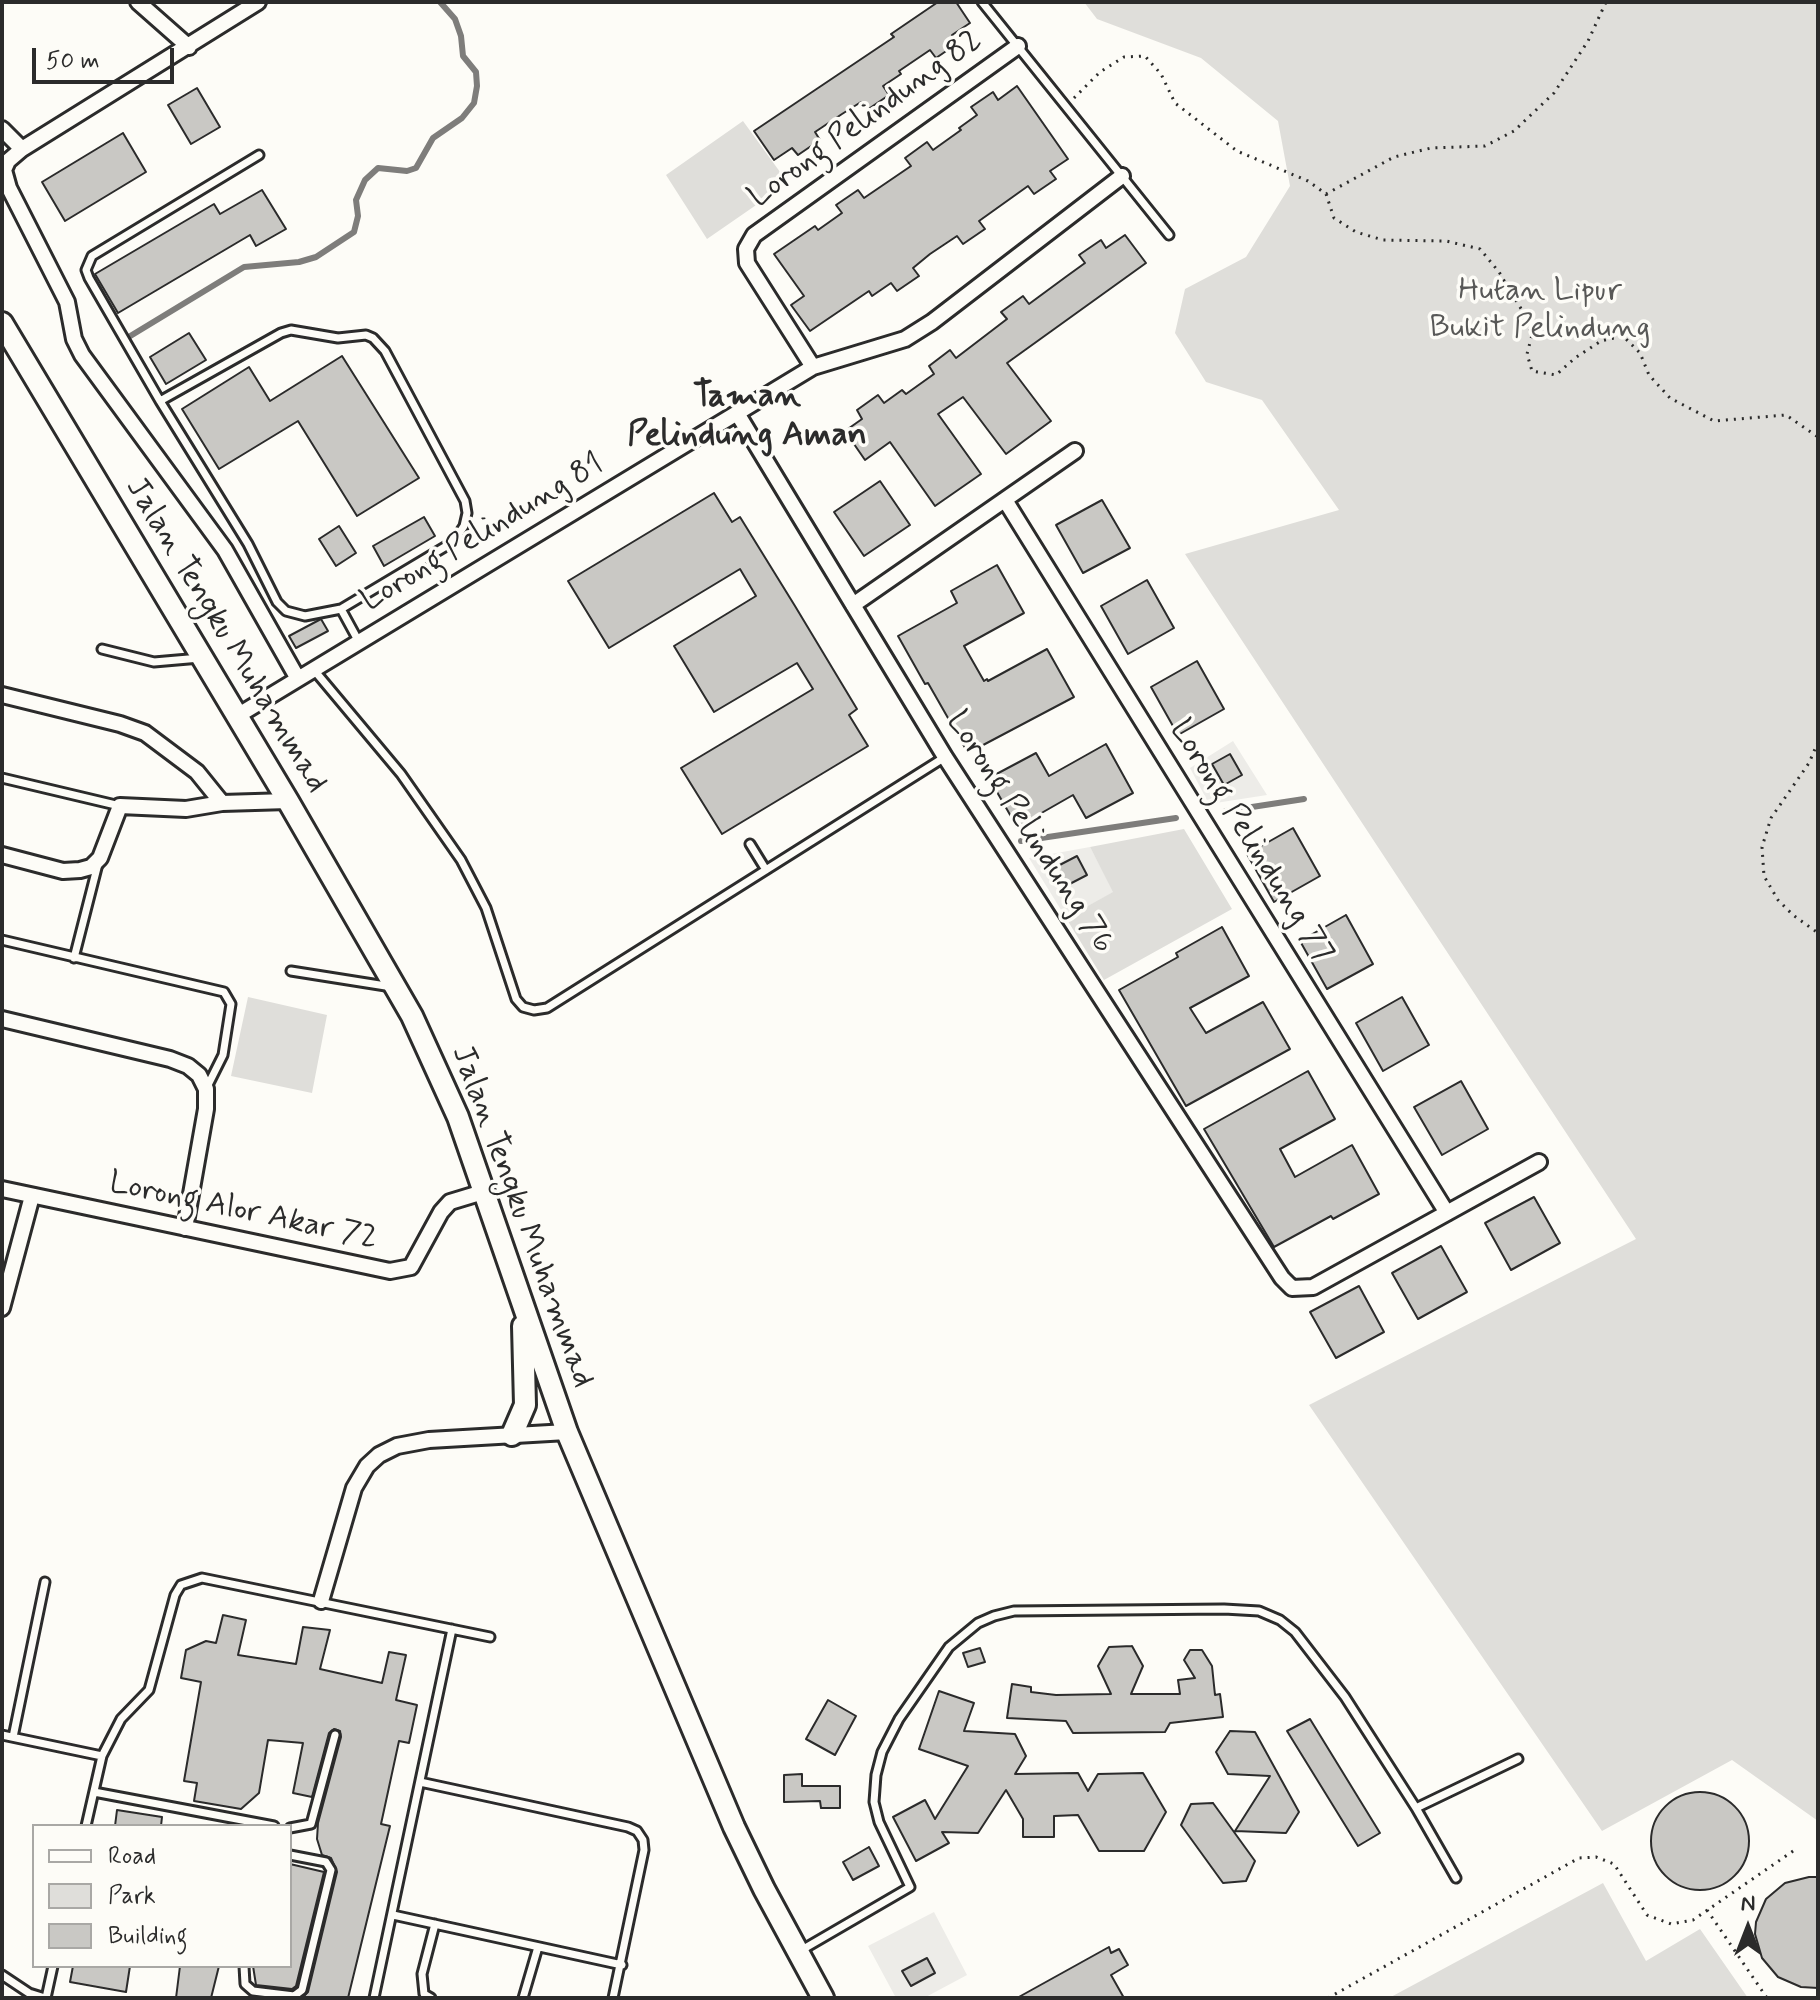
<!DOCTYPE html>
<html>
<head>
<meta charset="utf-8">
<style>
	body { margin:0 }
	#map { position:relative; width:1820px; height:2000px; overflow:hidden; background:#fdfcf7; font-family:Mynerve,sans-serif }
	canvas { display:block }
	.frame { position:absolute; inset:0; border:4px solid #2b2b2b; pointer-events:none }
	.legend { position:absolute; left:32px; top:1824px; width:260px; height:144px; box-sizing:border-box; background:#fdfcf7; border:2px solid #a9a8a5; margin:0; padding:10px 14px; list-style:none; font-size:24px; color:#2b2b2b }
	.legend li { display:flex; align-items:center; gap:16px; height:40px }
	.legend b { width:40px; border:2px solid #a9a8a5 }
	.north { position:absolute; left:1708px; top:1888px; width:80px; height:80px; -webkit-text-stroke:6px #fdfcf7; paint-order:stroke; rotate:0deg; font-size:22px; font-weight:700; line-height:32px; text-align:center; color:#2b2b2b }
	.north::after { content:''; display:block; margin:auto; width:28px; height:36px; background:#2b2b2b; clip-path:polygon(50% 0,100% 100%,50% 72%,0 100%) }
	.scale { position:absolute; left:32px; top:48px; width:142px; height:36px; box-sizing:border-box; border:4px solid #2b2b2b; border-top:0; padding-left:10px; font-size:24px; line-height:28px; white-space:nowrap; color:#2b2b2b; -webkit-text-stroke:6px #fdfcf7; paint-order:stroke }
</style>
</head>
<body>
<div id="map">
<canvas width="1820" height="2000"></canvas>
<div class="frame"></div>
<ul class="legend">
<li><b style="height:10px;background:#fdfcf7"></b>Road</li>
<li><b style="height:22px;background:#dfdeda"></b>Park</li>
<li><b style="height:22px;background:#c9c8c4"></b>Building</li>
</ul>
<div class="north">N</div>
<div class="scale">50 m</div>
</div>
<script>
const g = document.querySelector('canvas').getContext('2d');
g.lineJoin = 'round';
function fill(path, color) {
  g.fillStyle = color;
  g.fill(path, 'evenodd');
}
function toPath(rows) {
  const path = new Path2D();
  for (const r of rows) {
    if (r.length === 3) {
      path.moveTo(r[0] + r[2], r[1]);
      path.arc(r[0], r[1], r[2], 0, 2 * Math.PI);
      continue;
    }
    path.moveTo(r[0], r[1]);
    for (let i = 2; i < r.length; i += 2) path.lineTo(r[i], r[i + 1]);
  }
  return path;
}
function stroke(path, color, width, dash) {
  g.strokeStyle = color;
  g.lineWidth = width;
  g.lineCap = dash ? 'butt' : 'round';
  g.setLineDash(dash || []);
  g.stroke(path);
}
function drawText(font, color, halo, rows, align = 'center') {
  g.font = font + ' Mynerve,sans-serif';
  g.lineWidth = 7;
  g.setLineDash([]);
  g.textBaseline = 'middle';
  g.strokeStyle = halo;
  g.fillStyle = color;
  for (const [text, x, y, turn = 0] of rows) {
    g.save();
    g.translate(x, y);
    g.rotate((+turn || 0) * Math.PI / 180);
    g.textAlign = isNaN(turn) ? turn : align;
    if (halo) g.strokeText(text, 0, 0);
    g.fillText(text, 0, 0);
    g.restore();
  }
}
fill(toPath([
	[1233,741,1267,795,1209,804,1190,768],
	[1090,847,1114,892,1066,918,1029,858],
	[934,1912,967,1975,924,1998,896,1998,868,1946]
]), '#edece8');
fill(toPath([
	[1084,2,1818,2,1818,1821,1732,1760,1602,1831,1309,1405,1636,1239,1185,554,1339,510,1262,400,1206,382,1175,333,1185,289,1246,257,1290,186,1278,121,1201,58,1097,19],
	[743,121,788,183,707,239,666,175],
	[1184,829,1232,909,1104,980,1066,918,1113,892,1090,847],
	[248,997,327,1015,312,1093,231,1076],
	[1603,1883,1646,1961,1700,1929,1748,1998,1389,1998]
]), '#dfdeda');
stroke(toPath([
	[127,338,244,267,299,262,316,257,354,232,358,216,356,200,365,180,378,168,407,171,416,168,433,138,462,118,474,103,477,86,476,72,463,56,461,36,455,19,440,2],
	[1226,811,1304,799],
	[1021,841,1176,818]
]), '#7e7d7b', 6);
const building = toPath([
	[938,2,956,2,970,23,952,35,958,43,936,58,930,50,899,71,901,74,883,86,889,95,867,110,861,102,842,114,815,132,820,140,798,155,792,148,774,160,754,131,894,37,891,34,938,2],
	[1017,86,1068,159,1050,171,1056,179,1034,194,1028,186,979,221,985,229,963,244,957,236,930,254,913,268,919,276,897,291,891,283,872,296,869,291,810,331,791,305,804,296,774,254,815,226,818,230,842,213,836,205,858,190,864,198,911,166,905,158,927,142,933,150,961,130,959,128,977,115,971,107,993,92,998,100,1017,86],
	[197,88,220,127,191,144,168,105,197,88],
	[123,133,146,172,65,221,42,182,123,133],
	[262,190,286,229,256,246,250,235,118,313,95,274,214,204,220,214,262,190],
	[1125,235,1146,263,1007,363,1051,421,1006,454,963,397,938,414,981,474,935,506,890,442,865,460,845,431,862,419,857,410,878,395,884,403,902,390,906,394,934,374,929,366,950,350,956,358,1007,319,1001,312,1023,296,1029,304,1067,276,1085,263,1079,255,1101,240,1106,248,1125,235],
	[189,333,206,360,166,384,150,357,189,333],
	[342,356,419,478,357,516,298,421,219,469,182,409,249,367,270,401,342,356],
	[880,481,910,525,864,556,834,512,880,481],
	[714,493,732,522,740,517,795,606,857,709,849,715,868,746,722,834,681,768,813,689,797,663,714,712,674,646,756,596,740,569,609,648,568,581,714,493],
	[1102,500,1130,548,1083,573,1056,525,1102,500],
	[424,517,435,536,384,566,373,546,424,517],
	[339,526,356,553,336,566,319,539,339,526],
	[997,565,1024,613,964,646,984,681,987,679,988,681,1047,649,1074,697,968,753,928,683,925,684,898,636,957,603,951,591,997,565],
	[1147,580,1174,628,1128,654,1101,606,1147,580],
	[321,619,328,631,296,648,289,636,321,619],
	[1197,661,1224,709,1178,735,1151,687,1197,661],
	[1106,744,1133,793,1086,818,1073,795,1017,827,989,778,1036,753,1049,776,1106,744],
	[1230,754,1242,775,1224,785,1212,764,1230,754],
	[1293,828,1320,876,1274,902,1247,854,1293,828],
	[1077,856,1087,875,1060,889,1050,870,1077,856],
	[1346,915,1373,964,1327,989,1300,941,1346,915],
	[1222,927,1249,976,1190,1008,1206,1033,1263,1002,1290,1049,1186,1106,1119,990,1178,957,1176,953,1222,927],
	[1402,997,1429,1045,1383,1071,1356,1023,1402,997],
	[1308,1071,1335,1119,1280,1149,1295,1177,1352,1145,1379,1194,1333,1219,1331,1216,1274,1247,1204,1129,1308,1071],
	[1461,1081,1488,1129,1442,1155,1414,1107,1461,1081],
	[1534,1197,1560,1243,1511,1270,1485,1223,1534,1197],
	[1441,1246,1467,1292,1418,1319,1392,1273,1441,1246],
	[1359,1286,1384,1332,1336,1358,1310,1312,1359,1286],
	[223,1615,246,1620,238,1655,296,1664,303,1627,330,1630,320,1669,382,1683,389,1652,406,1655,396,1700,417,1705,409,1743,399,1741,381,1824,390,1826,348,1998,302,1998,308,1992,337,1872,331,1858,322,1855,317,1839,318,1823,341,1737,340,1731,334,1729,329,1733,312,1797,293,1793,303,1743,268,1740,259,1793,241,1809,194,1801,197,1783,184,1781,201,1682,181,1678,186,1650,206,1641,216,1643,223,1615],
	[1132,1646,1143,1666,1131,1694,1180,1694,1178,1680,1195,1678,1184,1660,1190,1650,1202,1650,1212,1666,1215,1695,1220,1694,1223,1717,1170,1723,1165,1732,1073,1733,1066,1721,1007,1718,1012,1684,1031,1687,1031,1692,1056,1695,1111,1694,1098,1666,1109,1647,1132,1646],
	[980,1648,985,1662,968,1667,963,1653,980,1648],
	[939,1691,974,1703,964,1731,1015,1734,1026,1756,1015,1774,1078,1773,1088,1791,1098,1774,1143,1773,1166,1812,1144,1851,1099,1851,1078,1815,1054,1816,1054,1837,1023,1837,1023,1819,1006,1790,978,1833,942,1832,949,1843,916,1861,893,1817,925,1800,935,1819,968,1766,919,1749,939,1691],
	[828,1700,856,1716,835,1755,806,1739,828,1700],
	[1310,1719,1380,1833,1358,1846,1287,1731,1310,1719],
	[1230,1731,1255,1732,1299,1812,1286,1833,1235,1831,1270,1776,1228,1774,1216,1752,1230,1731],
	[802,1774,802,1786,840,1786,840,1808,821,1808,820,1801,784,1802,784,1775,802,1774],
	[1700,1841,49],
	[1213,1803,1255,1861,1246,1881,1223,1883,1181,1825,1191,1804,1213,1803],
	[117,1810,162,1817,161,1826,115,1826,117,1810],
	[869,1847,879,1866,853,1880,843,1862,869,1847],
	[290,1864,324,1872,296,1986,292,1989,256,1985,253,1966,290,1966,290,1864],
	[1809,1877,1818,1877,1818,1988,1801,1987,1778,1977,1762,1958,1755,1934,1756,1922,1766,1899,1785,1883,1809,1877],
	[1109,1947,1111,1953,1119,1949,1128,1965,1111,1975,1124,1998,1017,1998,1109,1947],
	[927,1958,935,1973,911,1986,902,1971,927,1958],
	[73,1966,130,1966,126,1992,70,1982,73,1966],
	[180,1966,219,1966,211,1998,176,1998,180,1966]
]);
fill(building, '#c9c8c4');
stroke(building, '#2b2b2b', 2);
const lane = toPath([
	[982,2,1169,235],
	[160,401,281,333,291,330,338,338,366,335,373,338,385,351,465,501,467,513,464,526,458,535,448,545,341,609,305,616,286,611,277,602,248,544,160,401,89,278,86,270,92,256,259,155],
	[341,609,359,642],
	[102,649,154,662,200,658],
	[314,670,401,774,461,860,486,908,516,999,523,1007,534,1010,547,1008,945,757],
	[2,778,120,806],
	[750,844,766,870],
	[2,940,224,992,231,1004,223,1055,207,1087],
	[74,958,98,864],
	[291,971,392,987],
	[2,1735,102,1756,121,1719,149,1690,175,1595,181,1585,202,1578,490,1637],
	[13,1737,45,1582],
	[420,1782,628,1827,637,1831,643,1840,644,1850,613,1998],
	[94,1792,274,1826],
	[1416,1808,1518,1759],
	[86,1826,102,1756],
	[290,1828,311,1824,335,1735],
	[393,1915,622,1965],
	[800,1951,910,1887,879,1822,874,1802,876,1775,882,1752,899,1719,949,1647,978,1623,994,1616,1014,1611,1224,1609,1259,1611,1280,1620,1295,1632,1345,1697,1416,1808,1456,1878],
	[244,1966,245,1984,253,1991,294,1996,302,1990,331,1870,326,1862,290,1855],
	[2,1975,29,1993,45,1998],
	[46,1998,53,1966],
	[374,1998,452,1629],
	[431,1998,424,1994,422,1974,435,1924],
	[523,1998,538,1947]
]);
const street = toPath([
	[138,2,189,47],
	[258,2,22,149,8,161,4,170,9,188,67,302,74,339,82,355,225,550,298,679],
	[2,129,22,149],
	[813,367,747,263,746,249,754,235,1018,46],
	[737,413,945,757,1282,1278,1292,1288,1313,1287,1539,1162],
	[1005,500,1447,1213],
	[853,605,1075,451],
	[2,695,120,724,145,733,197,772,222,803],
	[237,716,813,367,905,339,932,322,1122,176],
	[2,855,63,871,80,870,91,867,100,858,120,806,186,809,222,803,288,801],
	[2,1019,170,1059,188,1066,199,1075,206,1089,206,1109,185,1228],
	[2,1189,390,1271,411,1267,441,1212,450,1202,483,1192],
	[2,1308,32,1196],
	[321,1601,354,1488,367,1466,379,1455,397,1446,429,1440,567,1432]
]);
const secondary = toPath([
	[2,323,288,801,412,1016,458,1117,567,1432,734,1827,764,1889,823,1998],
	[512,1435,525,1405,523,1326]
]);
stroke(lane, '#2b2b2b', 13);
stroke(street, '#2b2b2b', 20);
stroke(secondary, '#2b2b2b', 26);
stroke(toPath([
	[1074,98,1100,72,1124,57,1145,56,1161,74,1175,103,1237,151,1308,181,1326,194,1394,157,1431,148,1485,146,1514,131,1554,93,1588,41,1606,2],
	[1326,194,1334,218,1356,232,1383,240,1446,241,1480,249,1499,272,1523,312,1532,335,1527,354,1532,371,1556,375,1575,358,1601,341,1623,336,1640,353,1649,375,1670,398,1714,421,1786,415,1818,437],
	[1818,742,1809,763,1771,818,1762,847,1764,876,1778,900,1793,915,1818,933],
	[1707,1910,1767,1998],
	[1328,1998,1579,1858,1596,1857,1614,1864,1647,1915,1671,1924,1693,1920,1796,1849]
]), '#2b2b2b', 3, [2, 6]);
stroke(lane, '#fdfcf7', 7);
stroke(street, '#fdfcf7', 14);
stroke(secondary, '#fdfcf7', 20);
drawText('32px', '#2b2b2b', '#fdfcf7', [
	["Lorong Pelindung 82",866,120,-36],
	["Lorong Pelindung 81",483,534,-31],
	["Jalan Tengku Muhammad",225,636,59],
	["Lorong Pelindung 76",1029,833,57],
	["Lorong Pelindung 77",1250,842,58],
	["Lorong Alor Akar 72",243,1212,12],
	["Jalan Tengku Muhammad",521,1217,70]
]);
drawText('32px', '#585857', '#fdfcf7', [
	["Hutan Lipur",1540,292],
	["Bukit Pelindung",1540,329]
]);
drawText('bold 34px', '#2b2b2b', '#fdfcf7', [
	["Taman",747,398],
	["Pelindung Aman",747,437]
]);
</script>
</body>
</html>
